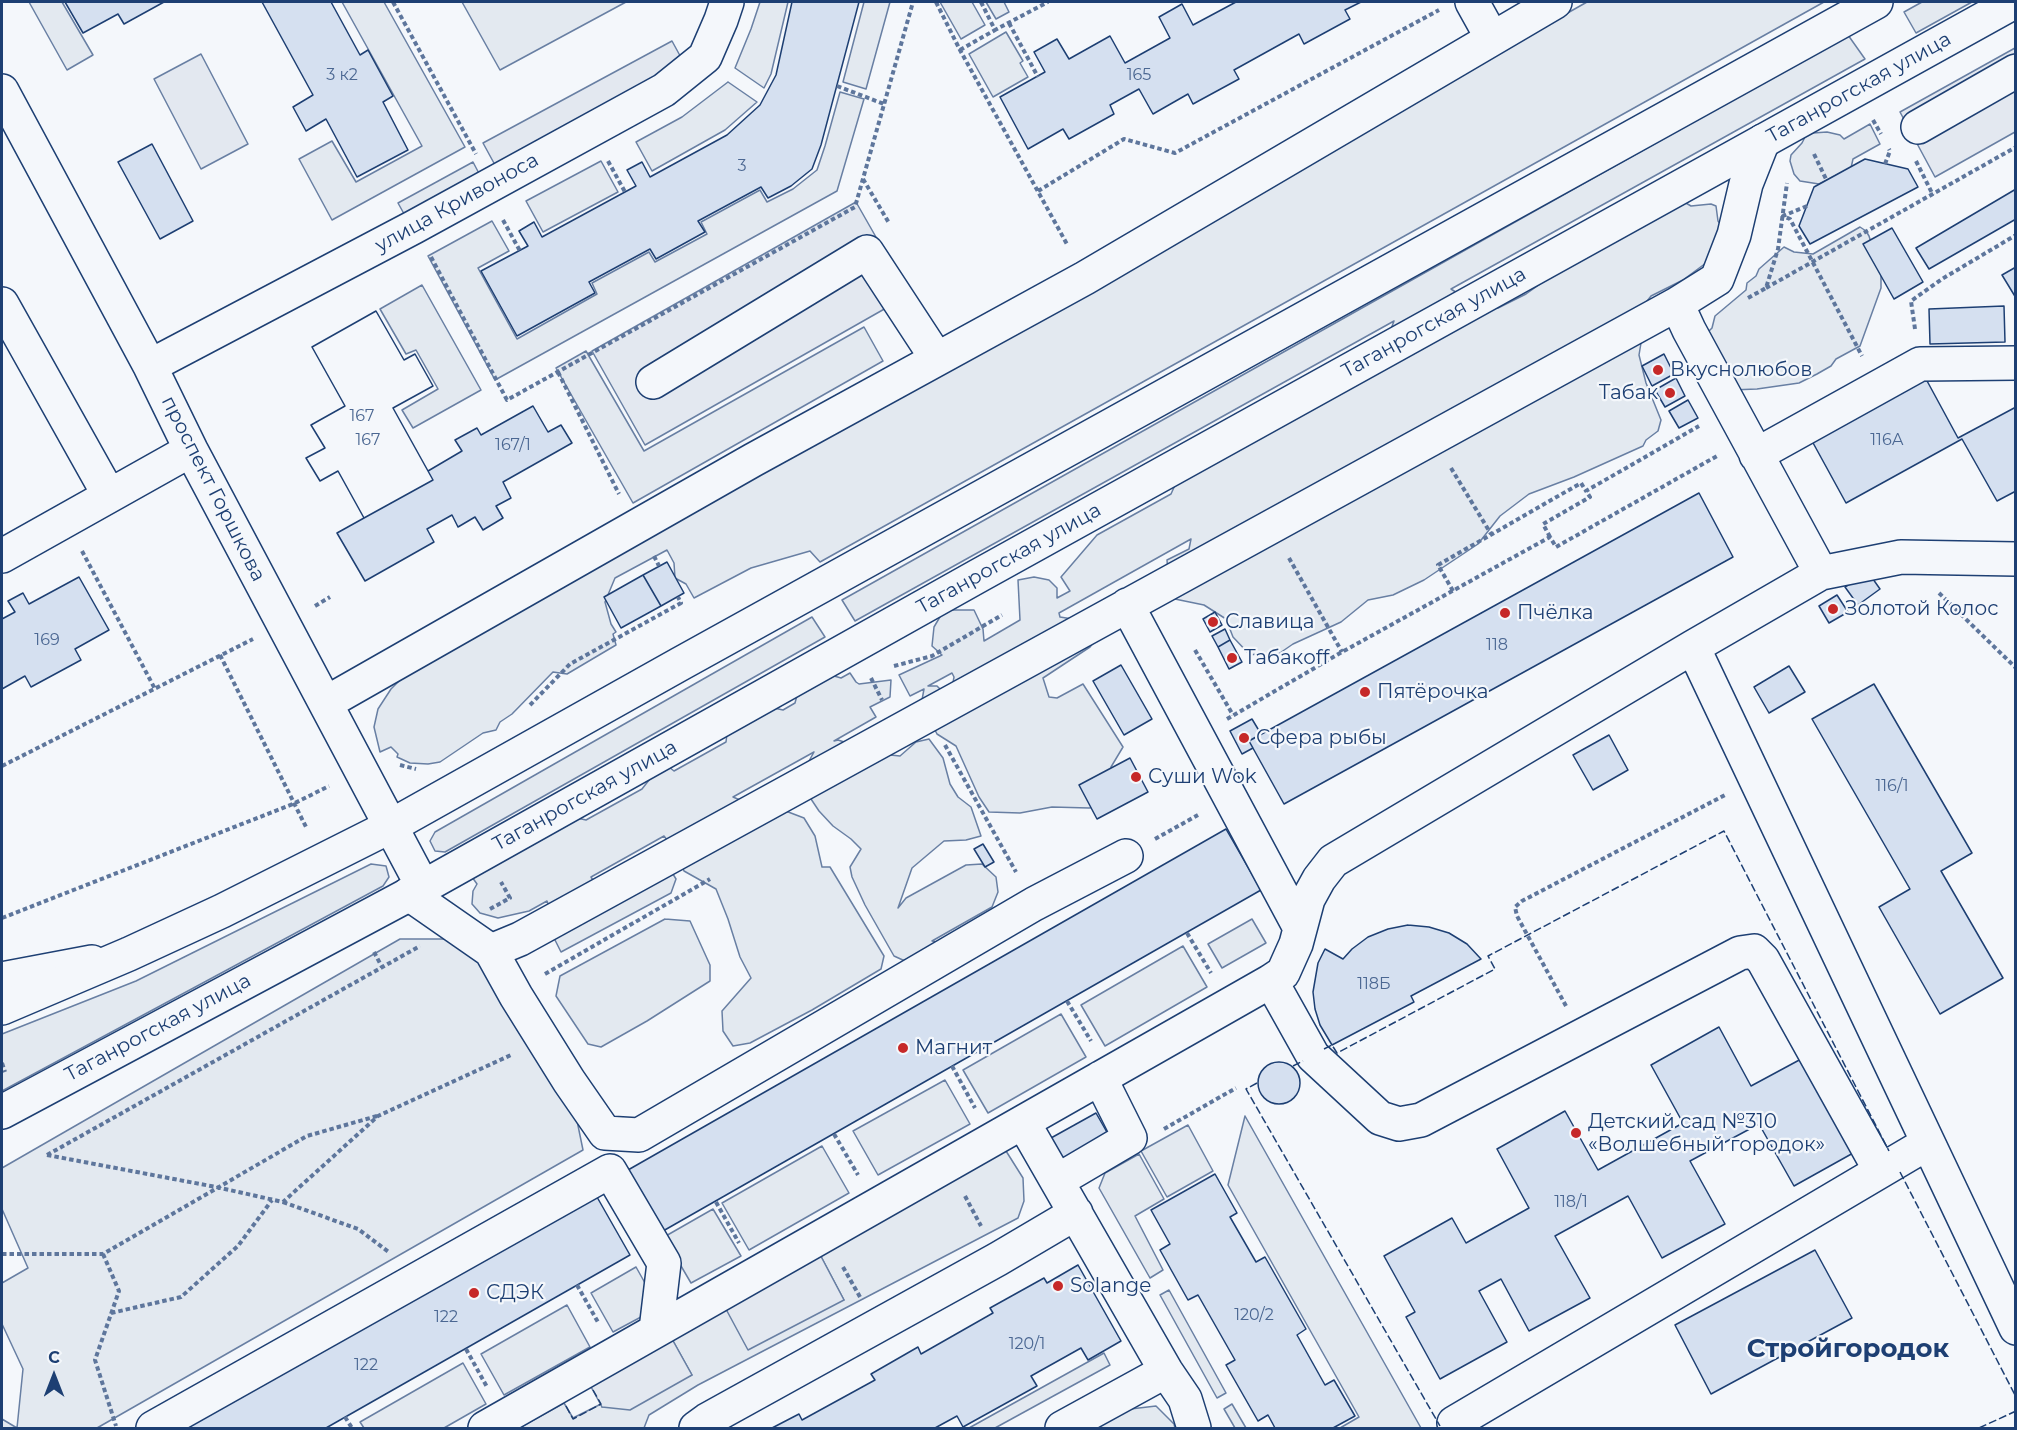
<!DOCTYPE html>
<html>
<head>
<meta charset="utf-8">
<style>
	body { margin:0 }
	#map { position:relative; width:2017px; height:1430px; overflow:hidden; background:#f4f7fb; font-family:Montserrat,sans-serif }
	canvas { display:block }
	.frame { position:absolute; inset:0; border:3px solid #1d3f73; pointer-events:none }
	.north { position:absolute; left:24px; top:1346px; width:60px; height:60px; -webkit-text-stroke:4px #f4f7fb; paint-order:stroke; rotate:0deg; font-size:16px; font-weight:700; line-height:24px; text-align:center; color:#1d3f73 }
	.north::after { content:''; display:block; margin:auto; width:21px; height:27px; background:#1d3f73; clip-path:polygon(50% 0,100% 100%,50% 72%,0 100%) }
</style>
</head>
<body>
<div id="map">
<canvas width="2017" height="1430"></canvas>
<div class="frame"></div>
<div class="north">С</div>
</div>
<script>
const g = document.querySelector('canvas').getContext('2d');
g.lineJoin = 'round';
function fill(path, color) {
  g.fillStyle = color;
  g.fill(path, 'evenodd');
}
function toPath(rows) {
  const path = new Path2D();
  for (const r of rows) {
    if (r.length === 3) {
      path.moveTo(r[0] + r[2], r[1]);
      path.arc(r[0], r[1], r[2], 0, 2 * Math.PI);
      continue;
    }
    path.moveTo(r[0], r[1]);
    for (let i = 2; i < r.length; i += 2) path.lineTo(r[i], r[i + 1]);
  }
  return path;
}
function stroke(path, color, width, dash) {
  g.strokeStyle = color;
  g.lineWidth = width;
  g.lineCap = dash ? 'butt' : 'round';
  g.setLineDash(dash || []);
  g.stroke(path);
}
function drawText(font, color, halo, rows, align = 'center') {
  g.font = font + ' Montserrat,sans-serif';
  g.lineWidth = 4.5;
  g.setLineDash([]);
  g.textBaseline = 'middle';
  g.strokeStyle = halo;
  g.fillStyle = color;
  for (const [text, x, y, turn = 0] of rows) {
    g.save();
    g.translate(x, y);
    g.rotate((+turn || 0) * Math.PI / 180);
    g.textAlign = isNaN(turn) ? turn : align;
    if (halo) g.strokeText(text, 0, 0);
    g.fillText(text, 0, 0);
    g.restore();
  }
}
const green = toPath([
	[29,2,62,2,93,55,67,70,29,2],
	[342,2,384,2,465,147,332,220,299,159,332,141,356,182,422,146,342,2],
	[462,2,626,2,500,70,462,2],
	[760,2,788,2,771,74,764,88,735,68,751,29,760,2],
	[864,2,890,2,866,89,843,82,864,2],
	[940,2,972,2,985,25,961,39,940,2],
	[986,2,1004,2,1009,12,996,19,986,2],
	[1587,2,1824,2,820,562,810,551,751,568,694,598,686,584,675,578,674,563,667,550,615,578,605,602,611,624,616,632,613,634,616,645,567,674,553,672,512,714,500,722,496,730,483,733,440,762,428,764,410,763,397,757,398,754,391,747,380,752,374,727,378,709,391,689,415,665,1587,2],
	[1922,2,1972,2,1916,33,1904,12,1922,2],
	[1006,32,1023,61,1020,63,1028,77,993,97,969,54,1006,32],
	[1848,35,1865,59,1451,289,1465,298,1498,308,1526,294,1550,277,1679,199,1691,206,1711,204,1716,206,1718,221,1722,226,1710,260,1683,280,1651,296,1644,305,1645,319,1639,355,1646,383,1661,420,1658,431,1646,440,1643,446,1574,477,1529,494,1500,516,1478,544,1424,580,1393,595,1368,600,1341,622,1293,644,1277,655,1265,657,1257,654,1250,655,1233,637,1226,619,1204,605,1170,598,1167,560,1189,549,1191,539,1059,613,1060,617,1085,621,1100,634,1090,647,1043,678,1049,697,1057,698,1083,684,1123,747,1111,767,1121,804,1089,808,1052,807,1020,813,989,812,979,797,956,746,937,734,931,722,922,700,924,689,910,696,899,675,942,655,932,646,934,627,944,610,974,610,983,629,984,641,1020,620,1018,580,1034,577,1049,580,1057,588,1057,598,1070,591,1061,577,1097,535,1171,494,1175,485,1391,329,1394,321,855,621,842,600,1848,35],
	[952,673,954,677,950,699,937,686,928,686,952,673],
	[728,82,757,102,725,130,652,171,636,142,682,117,728,82],
	[840,92,864,99,837,191,495,380,428,256,492,221,509,251,478,268,517,339,597,294,592,283,649,252,655,262,707,234,701,222,760,190,767,202,793,189,817,170,825,146,840,92],
	[1870,124,1880,144,1853,159,1851,168,1819,184,1800,181,1794,174,1790,161,1791,155,1802,143,1805,137,1813,133,1827,132,1840,135,1844,139,1870,124],
	[601,161,618,192,543,232,526,201,601,161],
	[473,162,483,181,408,221,398,203,473,162],
	[1860,227,1866,231,1869,236,1881,275,1881,288,1860,346,1836,359,1831,366,1817,374,1799,383,1757,389,1731,390,1707,333,1712,328,1715,316,1746,290,1747,283,1756,276,1759,269,1784,247,1794,252,1813,254,1860,227],
	[422,285,481,390,413,428,402,410,438,389,416,350,406,354,380,309,422,285],
	[864,327,883,361,633,503,556,368,586,351,644,451,864,327],
	[812,617,825,637,445,852,435,851,430,841,435,832,812,617],
	[824,673,841,678,850,673,856,682,859,684,891,680,890,697,870,707,876,717,834,741,838,740,881,754,900,756,916,742,929,739,943,758,950,784,958,797,971,807,981,836,966,840,944,841,912,868,898,908,906,898,966,865,982,864,996,877,998,892,992,907,932,941,937,942,905,961,894,956,865,905,852,877,850,867,861,849,851,839,833,826,819,811,811,799,804,770,814,752,733,797,754,806,671,845,664,836,591,877,600,892,551,912,547,901,529,911,498,918,480,913,472,904,473,891,477,884,472,877,568,816,586,820,642,789,653,775,669,767,674,771,726,742,728,725,774,708,783,710,795,703,801,680,824,673],
	[783,810,804,818,815,836,822,867,830,867,884,956,881,969,812,1010,750,1043,733,1046,723,1031,722,1011,751,978,740,957,728,919,716,889,684,871,678,856,783,810],
	[371,864,386,866,389,877,383,886,2,1091,2,1034,136,981,371,864],
	[668,866,676,879,671,893,561,952,552,934,668,866],
	[665,919,690,921,710,965,710,981,647,1021,601,1047,588,1044,556,996,560,976,665,919],
	[1252,919,1266,943,1222,968,1208,944,1252,919],
	[400,939,443,939,476,943,575,1111,583,1150,97,1428,2,1428,2,1419,17,1428,23,1369,2,1324,2,1283,28,1268,2,1209,2,1168,400,939],
	[1183,946,1207,987,1105,1046,1081,1005,1183,946],
	[1061,1014,1086,1057,988,1113,963,1070,1061,1014],
	[945,1080,970,1124,878,1175,853,1131,945,1080],
	[1245,1116,1421,1428,1340,1428,1359,1417,1228,1185,1245,1116],
	[1188,1125,1213,1171,1167,1197,1141,1151,1188,1125],
	[1001,1143,1023,1178,1024,1201,1018,1218,698,1385,649,1415,644,1428,519,1428,564,1403,573,1418,601,1404,602,1407,692,1375,672,1339,720,1298,844,1300,816,1247,1001,1143],
	[822,1146,849,1193,749,1250,722,1203,822,1146],
	[1139,1154,1164,1199,1135,1216,1163,1270,1150,1278,1099,1188,1105,1173,1139,1154],
	[713,1209,741,1256,691,1283,664,1237,713,1209],
	[636,1267,645,1283,641,1317,613,1332,591,1293,636,1267],
	[1169,1290,1226,1393,1217,1398,1160,1295,1169,1290],
	[567,1305,590,1347,504,1395,481,1354,567,1305],
	[1104,1353,1110,1365,995,1428,969,1428,1104,1353],
	[463,1363,486,1404,444,1428,364,1428,360,1422,463,1363],
	[1232,1404,1246,1428,1235,1428,1224,1409,1232,1404],
	[1156,1406,1174,1424,1175,1428,1088,1428,1122,1410,1156,1406]
]);
fill(green, '#e3e9f0');
stroke(green, '#687fa3', 1.5);
const parking = toPath([
	[672,41,684,63,495,165,483,143,672,41],
	[2015,48,2015,132,1935,177,1900,112,2015,48],
	[201,54,248,144,201,169,154,79,201,54],
	[856,202,909,295,645,445,592,351,856,202],
	[816,1247,844,1300,748,1350,720,1298,816,1247],
	[672,1339,692,1375,630,1410,602,1407,590,1385,672,1339]
]);
fill(parking, '#e3e8f0');
stroke(parking, '#687fa3', 1.5);
const building = toPath([
	[65,2,164,2,124,24,118,14,83,33,65,2],
	[262,2,331,2,360,55,368,50,393,96,383,102,408,150,357,177,326,119,306,131,293,107,313,95,262,2],
	[792,2,859,2,821,145,812,169,791,186,768,198,761,187,698,221,705,232,656,259,650,249,589,282,595,293,517,336,481,271,528,246,519,231,534,222,542,237,636,186,627,170,642,162,650,177,727,135,760,105,776,75,792,2],
	[1236,2,1361,2,1345,10,1350,19,1304,44,1299,34,1234,70,1239,79,1193,104,1188,94,1153,114,1139,89,1110,105,1114,114,1069,139,1063,129,1028,149,1000,97,1045,72,1034,52,1057,39,1069,59,1110,36,1125,63,1170,38,1159,17,1182,4,1193,25,1236,2],
	[152,144,193,221,160,239,118,162,152,144],
	[1865,159,1908,169,1918,187,1810,244,1799,226,1814,187,1865,159],
	[2016,189,2016,219,1929,269,1916,248,2016,189],
	[1892,228,1923,282,1894,299,1863,244,1892,228],
	[2016,267,2016,298,2002,275,2016,267],
	[2004,306,2005,342,1930,344,1929,309,2004,306],
	[376,311,404,360,415,354,433,386,393,408,428,471,462,451,455,440,477,428,481,435,533,406,548,432,561,425,572,443,503,482,511,498,496,506,503,518,483,530,475,517,458,527,452,515,427,529,434,542,365,581,337,533,364,518,338,471,320,481,306,458,325,448,311,425,345,406,312,347,376,311],
	[376,311,404,360,415,354,433,386,393,408,433,480,364,518,338,471,320,481,306,458,325,448,311,425,345,406,312,347,376,311],
	[1664,354,1674,374,1652,386,1642,366,1664,354],
	[1676,378,1685,396,1665,407,1655,390,1676,378],
	[1926,379,1958,438,2016,407,2016,491,1997,501,1962,439,1846,503,1812,441,1926,379],
	[1688,400,1698,418,1679,428,1669,411,1688,400],
	[1699,493,1733,557,1284,804,1249,741,1699,493],
	[667,562,684,593,661,606,643,575,667,562],
	[1868,572,1880,589,1858,605,1845,587,1868,572],
	[643,575,661,606,621,628,604,597,643,575],
	[79,577,109,630,75,649,81,660,31,687,25,676,2,689,2,619,15,612,8,601,23,593,29,604,79,577],
	[1837,595,1848,612,1829,623,1819,606,1837,595],
	[1215,612,1222,625,1210,632,1203,619,1215,612],
	[1225,629,1230,640,1218,647,1212,636,1225,629],
	[1230,640,1242,662,1229,669,1218,647,1230,640],
	[1121,665,1152,719,1124,735,1093,681,1121,665],
	[1789,666,1805,692,1769,713,1754,687,1789,666],
	[1874,684,1972,853,1941,871,2003,978,1940,1014,1879,907,1910,889,1812,719,1874,684],
	[1252,719,1261,734,1249,741,1253,748,1242,754,1230,731,1252,719],
	[1609,735,1628,770,1593,790,1573,755,1609,735],
	[1130,758,1148,792,1097,819,1079,785,1130,758],
	[1226,829,1261,890,663,1231,628,1170,1226,829],
	[983,844,994,862,985,867,974,849,983,844],
	[1408,925,1429,927,1449,933,1467,944,1481,959,1411,996,1414,1002,1332,1045,1320,1025,1315,1009,1313,992,1318,963,1325,949,1343,959,1352,949,1368,937,1388,929,1408,925],
	[1719,1027,1751,1086,1803,1058,1855,1152,1794,1186,1759,1124,1690,1161,1725,1224,1662,1258,1628,1196,1555,1236,1590,1298,1529,1331,1501,1279,1479,1291,1507,1342,1440,1379,1406,1317,1415,1312,1384,1256,1452,1218,1466,1243,1529,1208,1497,1149,1565,1111,1598,1170,1683,1123,1651,1065,1719,1027],
	[1279,1083,21],
	[1096,1113,1112,1141,1067,1166,1051,1138,1096,1113],
	[1215,1174,1237,1213,1230,1217,1256,1262,1265,1257,1306,1329,1297,1335,1325,1385,1334,1380,1355,1416,1333,1428,1275,1428,1268,1415,1258,1421,1226,1365,1235,1360,1198,1295,1188,1300,1160,1250,1170,1244,1151,1210,1215,1174],
	[593,1190,630,1255,326,1428,175,1428,593,1190],
	[1815,1250,1852,1318,1711,1394,1675,1325,1815,1250],
	[1078,1265,1121,1341,1088,1360,1081,1348,1031,1376,1037,1386,963,1427,957,1416,935,1428,772,1428,799,1414,802,1420,875,1380,871,1374,918,1347,921,1354,993,1313,990,1308,1044,1278,1047,1283,1078,1265]
]);
fill(building, '#d5e0f0');
stroke(building, '#1d3f73', 1.5);
const minor = toPath([
	[1472,2,1492,38],
	[2,91,150,366,191,450,423,887],
	[1918,127,2016,71],
	[1763,141,1746,184,1734,235,1717,279,1677,304,1689,330,1821,573],
	[2,304,109,495],
	[150,366,414,227,664,90,705,57,721,20,727,2],
	[653,382,867,252,937,359],
	[1756,455,1920,364,2016,363],
	[2,556,191,450],
	[1127,605,1300,928],
	[1693,647,2016,1328],
	[326,703,753,460,1085,278,1555,2],
	[409,894,491,951,520,939,1677,304],
	[491,951,516,996,569,1081,605,1133,639,1135,1034,904,1126,856],
	[2,979,92,962],
	[1271,981,1313,1056,1380,1118,1399,1124,1421,1120,1740,953,1754,951,1763,960,1880,1170],
	[1023,1122,1166,1371,1185,1399,1194,1428],
	[1057,1181,1130,1138,1100,1078],
	[1454,1423,1928,1143],
	[153,1428,610,1171,664,1263,656,1330],
	[485,1428,1271,981,1283,973,1296,944,1308,899,1319,879,1333,861,1693,647,1821,573,1901,557,2016,559],
	[696,1428,707,1420,754,1394,998,1259,1076,1213],
	[1062,1428,1166,1371]
]);
const major = toPath([
	[2,1008,129,954,222,911,391,826,680,664,1876,2],
	[2,1112,423,887,978,576,2014,2]
]);
stroke(minor, '#1d3f73', 36);
stroke(major, '#1d3f73', 36);
stroke(toPath([
	[393,2,476,154],
	[936,2,960,50,1068,246],
	[981,2,995,30,1048,2],
	[1009,23,1038,77],
	[960,50,995,30],
	[837,86,884,104],
	[1873,120,1881,134],
	[1814,154,1827,181],
	[608,161,625,192],
	[1916,161,1933,195],
	[1885,164,1890,151,1889,149],
	[863,179,889,223],
	[1038,191,1124,139,1175,153,1439,10],
	[1807,206,1783,216,1790,219,1862,356],
	[503,220,520,251],
	[431,257,507,400,855,207,913,2],
	[1766,288,2016,147],
	[1748,298,1766,288,1778,249,1787,183],
	[1915,329,1911,301,1942,279,2016,235],
	[558,372,619,494],
	[1451,468,1491,534],
	[1550,537,1543,524,1590,497,1586,491,1699,426],
	[82,551,155,689],
	[654,556,659,566],
	[1289,558,1342,652],
	[1453,591,1438,565,1581,483,1586,491],
	[1939,593,2016,668],
	[315,606,330,597],
	[1195,650,1233,715],
	[220,655,307,829],
	[894,666,932,656,1002,615],
	[871,678,882,700],
	[530,705,570,664,681,603,678,597],
	[1227,719,1342,652,1550,537,1556,547,1717,456],
	[945,745,1016,872],
	[400,765,416,769],
	[2,766,253,639],
	[1155,839,1198,815],
	[490,909,510,898,501,882],
	[2,918,293,804,329,786],
	[1187,933,1211,973],
	[374,952,382,967],
	[545,974,710,879],
	[1067,1001,1091,1041],
	[1566,1006,1517,916,1515,907,1522,901,1725,795],
	[2,1063,5,1072],
	[952,1066,975,1108],
	[1164,1129,1236,1088],
	[834,1134,858,1175],
	[47,1155,420,946],
	[47,1155,216,1187,283,1202,378,1116,511,1055],
	[965,1196,981,1226],
	[283,1202,358,1229,390,1253],
	[716,1202,739,1243],
	[2,1254,103,1254,307,1136,377,1116],
	[103,1254,119,1291,95,1360,116,1426],
	[843,1267,860,1297],
	[577,1285,599,1324],
	[111,1313,181,1297,238,1246,272,1200],
	[466,1349,487,1387],
	[345,1417,352,1428]
]), '#5e769c', 4, [4.5, 3]);
stroke(minor, '#f4f7fb', 33);
stroke(major, '#f4f7fb', 33);
stroke(toPath([
	[1324,1049,1332,1045,1337,1053,1495,969,1488,956,1724,831,1889,1151],
	[1293,1066,1303,1061],
	[1257,1083,1246,1089,1440,1426],
	[1900,1172,2016,1397],
	[566,1406,573,1419,601,1404,593,1390],
	[1979,1428,2016,1411]
]), '#1d3f73', 1.5, [8, 3]);
for (const [x, y, r, color] of [
	[1658,370,6,"#c62828"],
	[1670,393,6,"#c62828"],
	[1833,609,6,"#c62828"],
	[1505,613,6,"#c62828"],
	[1213,622,6,"#c62828"],
	[1232,658,6,"#c62828"],
	[1365,692,6,"#c62828"],
	[1244,738,6,"#c62828"],
	[1136,777,6,"#c62828"],
	[903,1048,6,"#c62828"],
	[1576,1133,6,"#c62828"],
	[1058,1286,6,"#c62828"],
	[474,1293,6,"#c62828"]
]) {
  const dot = new Path2D();
  dot.arc(x, y, r, 0, 2 * Math.PI);
  g.fillStyle = color;
  g.fill(dot);
  stroke(dot, '#f4f7fb', 2);
}
drawText('16px', '#4b6792', null, [
	["3 к2",342,75],
	["165",1139,75],
	["3",742,166],
	["167",362,416],
	["167",368,440],
	["116А",1887,440],
	["167/1",513,445],
	["169",47,640],
	["118",1497,645],
	["116/1",1892,786],
	["118Б",1374,984],
	["118/1",1571,1202],
	["120/2",1254,1315],
	["122",446,1317],
	["120/1",1027,1344],
	["122",366,1365]
]);
drawText('20px', '#1d3f73', '#f4f7fb', [
	["Таганрогская улица",1859,88,-29],
	["улица Кривоноса",457,203,-29],
	["Таганрогская улица",1434,323,-29],
	["проспект Горшкова",213,489,63],
	["Таганрогская улица",1009,559,-29],
	["Таганрогская улица",585,796,-29],
	["Таганрогская улица",158,1028,-28]
]);
drawText('20px', '#1d3f73', '#f4f7fb', [
	["Вкуснолюбов",1670,370],
	["Табак",1658,393,"right"],
	["Золотой Колос",1845,609],
	["Пчёлка",1517,613],
	["Славица",1225,622],
	["Табакoff",1244,658],
	["Пятёрочка",1377,692],
	["Сфера рыбы",1256,738],
	["Суши Wok",1148,777],
	["Магнит",915,1048],
	["Детский сад №310",1588,1122],
	["«Волшебный городок»",1588,1145],
	["Solange",1070,1286],
	["СДЭК",486,1293]
], 'left');
drawText('bold 26px', '#1d3f73', '#f4f7fb', [
	["Стройгородок",1848,1349]
]);
</script>
</body>
</html>
